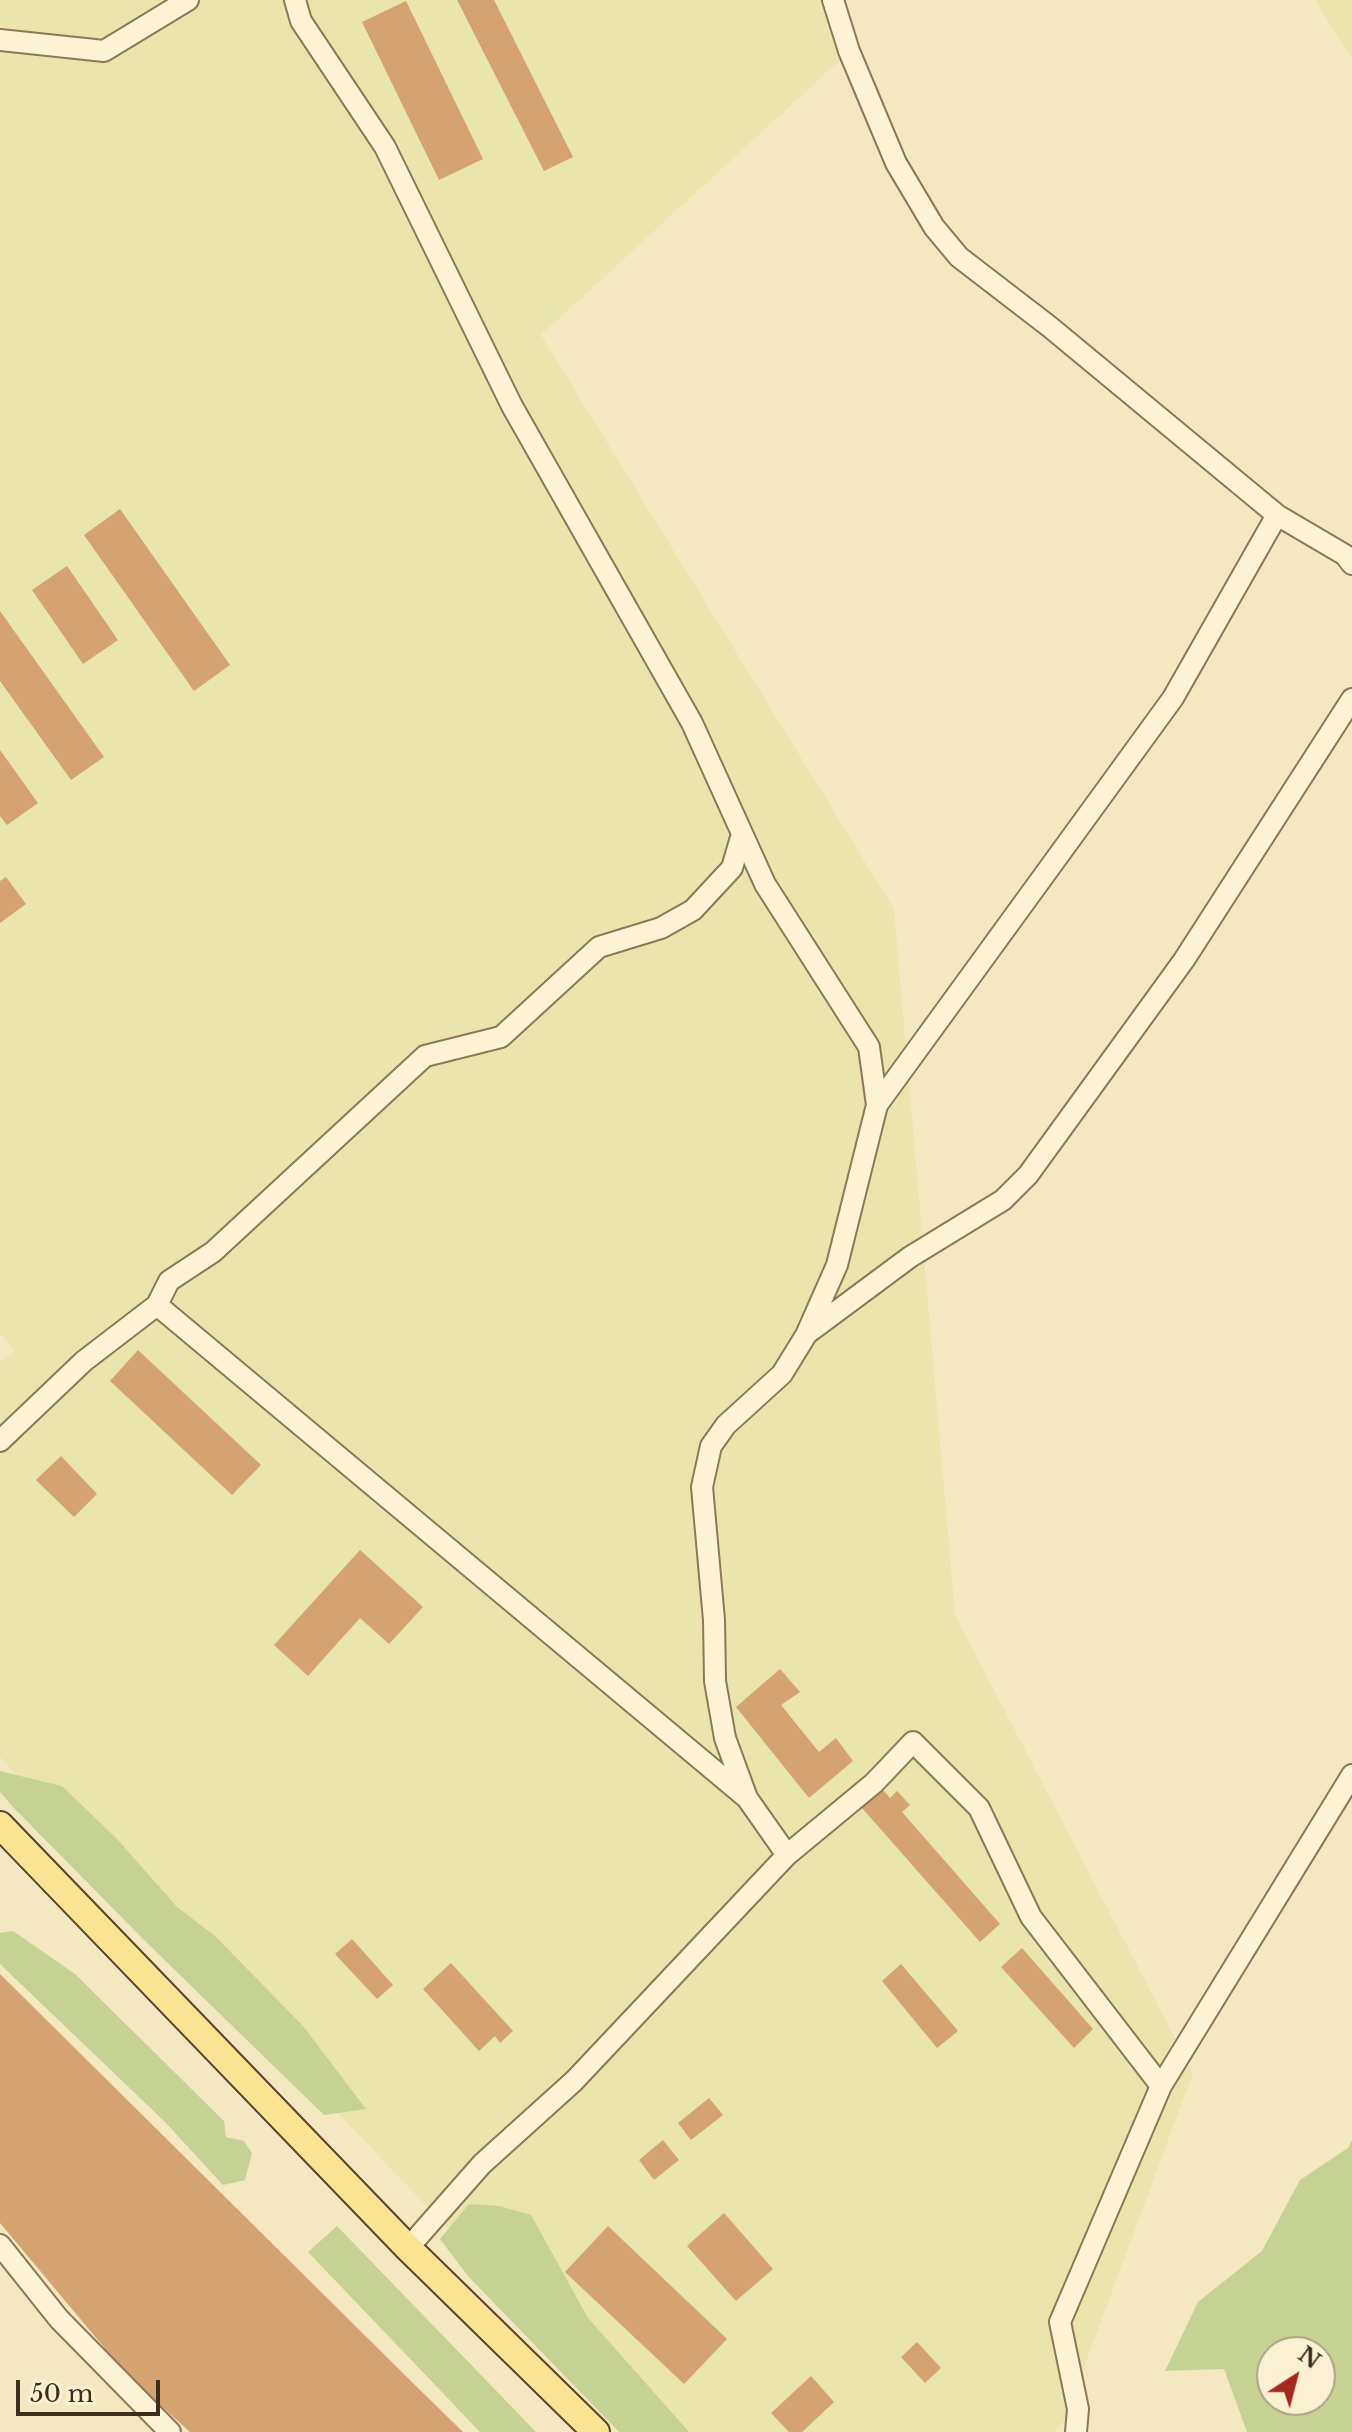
<!DOCTYPE html>
<html>
<head>
<meta charset="utf-8">
<style>
	body { margin:0 }
	#map { position:relative; width:1352px; height:2432px; overflow:hidden; background:#f3e8c0; font-family:"Libre Baskerville",serif }
	canvas { display:block }
	.north { position:absolute; left:1256px; top:2336px; width:80px; height:80px; box-sizing:border-box; background:#f9f1d1; border:2px solid #ada389; border-radius:50%; rotate:36deg; font-size:22px; font-weight:700; line-height:32px; text-align:center; color:#3c2e1c }
	.north::after { content:''; display:block; margin:auto; width:28px; height:36px; background:#a4281e; clip-path:polygon(50% 0,100% 100%,50% 72%,0 100%) }
	.scale { position:absolute; left:16px; top:2380px; width:144px; height:36px; box-sizing:border-box; border:4px solid #3c2e1c; border-top:0; padding-left:10px; font-size:24px; line-height:28px; white-space:nowrap; color:#3c2e1c; -webkit-text-stroke:6px #f9f1d1; paint-order:stroke }
</style>
</head>
<body>
<div id="map">
<canvas width="1352" height="2432"></canvas>
<div class="north">N</div>
<div class="scale">50 m</div>
</div>
<script>
const g = document.querySelector('canvas').getContext('2d');
g.lineJoin = 'round';
function fill(path, color) {
  g.fillStyle = color;
  g.fill(path, 'evenodd');
}
function toPath(rows) {
  const path = new Path2D();
  for (const r of rows) {
    path.moveTo(r[0], r[1]);
    for (let i = 2; i < r.length; i += 2) path.lineTo(r[i], r[i + 1]);
  }
  return path;
}
function stroke(path, color, width, dash) {
  g.strokeStyle = color;
  g.lineWidth = width;
  g.lineCap = dash ? 'butt' : 'round';
  g.setLineDash(dash || []);
  g.stroke(path);
}
fill(toPath([
	[0,0,821,0,840,60,541,335,894,909,955,1615,1193,2073,1064,2421,1054,2432,641,2432,0,1757,0,1362,14,1350,0,1333],
	[1315,0,1352,0,1352,59]
]), '#e9e5ac');
fill(toPath([
	[0,1771,62,1786,118,1840,177,1907,215,1936,303,2026,366,2109,324,2115,145,1941,13,1807,0,1792],
	[13,1931,75,1974,224,2121,226,2137,244,2141,252,2153,245,2180,223,2185,165,2122,0,1964,0,1933],
	[1352,2140,1352,2432,1247,2432,1224,2369,1165,2371,1198,2302,1262,2251,1300,2180,1348,2148],
	[1272,2352,1320,2352,1320,2400,1272,2400],
	[469,2204,499,2206,531,2215,588,2318,689,2432,619,2432,468,2276,440,2239],
	[337,2226,536,2432,480,2432,308,2252]
]), '#c6d293');
fill(toPath([
	[457,0,494,0,573,157,544,171],
	[406,1,483,159,439,180,362,22],
	[120,509,230,665,194,691,84,535],
	[67,566,118,640,83,664,32,590],
	[0,611,104,757,71,780,0,681],
	[0,750,38,803,7,825,0,816],
	[6,877,26,904,0,923,0,881],
	[138,1350,261,1465,232,1495,110,1381],
	[61,1456,97,1494,74,1517,36,1480],
	[360,1550,423,1607,389,1644,360,1618,308,1676,274,1645],
	[780,1669,800,1692,781,1705,819,1752,836,1738,853,1761,809,1798,736,1707],
	[883,1790,890,1798,897,1791,910,1805,902,1812,1000,1924,980,1942,862,1808],
	[352,1939,393,1985,377,1999,335,1954],
	[1022,1948,1093,2029,1074,2048,1001,1967],
	[451,1963,513,2031,500,2043,495,2036,479,2051,423,1989],
	[901,1964,958,2031,937,2048,882,1981],
	[0,1974,419,2389,463,2432,190,2432,128,2376,0,2223],
	[709,2098,723,2115,691,2140,678,2123],
	[663,2140,679,2160,654,2180,639,2160],
	[724,2213,773,2269,736,2301,687,2246],
	[608,2226,727,2339,684,2384,565,2272],
	[917,2342,941,2368,925,2383,901,2357],
	[811,2376,834,2402,802,2432,789,2432,771,2413]
]), '#d5a371');
const minor = toPath([
	[295,0,301,21,385,147,512,406,692,723,765,884,869,1047,877,1105,837,1265,806,1335,782,1374,726,1425,711,1446,702,1487,714,1620,715,1681,725,1738,747,1798,787,1855],
	[833,0,849,51,896,163,934,227,959,257,1050,327,1277,515,1345,555,1352,564],
	[0,40,104,51,188,0],
	[877,1105,1173,698,1277,515],
	[157,1305,747,1798],
	[809,1332,910,1257,1003,1200,1028,1175,1184,960,1352,699],
	[0,1441,84,1361,157,1305,169,1281,213,1252,425,1056,501,1037,599,947,661,928,693,910,732,868,742,834],
	[0,2245,59,2319,170,2432],
	[408,2248,482,2164,574,2081,787,1855,874,1783,913,1742,979,1808,1031,1917,1161,2086],
	[1076,2432,1078,2409,1060,2322,1161,2086,1352,1775]
]);
const major = toPath([
	[0,1825,408,2248,596,2432]
]);
stroke(minor, '#8e7856', 24);
stroke(major, '#5b452a', 30);
stroke(minor, '#fcf4d4', 20);
stroke(major, '#fae393', 26);
</script>
</body>
</html>
